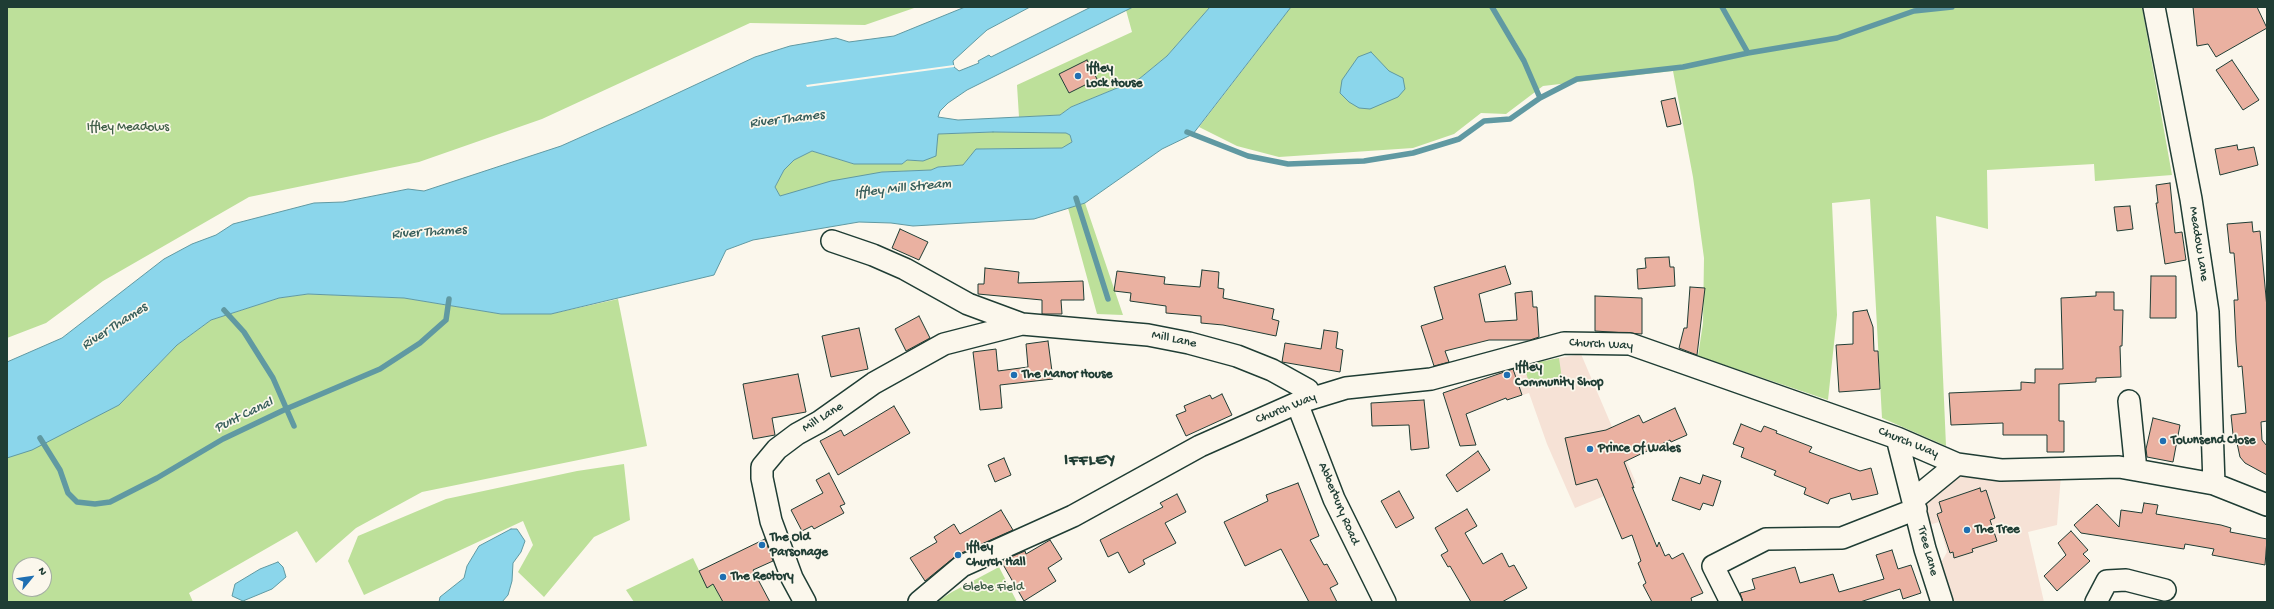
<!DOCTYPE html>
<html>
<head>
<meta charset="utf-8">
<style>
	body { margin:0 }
	#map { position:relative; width:2274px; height:609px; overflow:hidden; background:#fbf7ec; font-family:"Gochi Hand",sans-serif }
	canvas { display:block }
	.frame { position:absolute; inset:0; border:8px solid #1f3d34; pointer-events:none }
	.north { position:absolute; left:12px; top:557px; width:40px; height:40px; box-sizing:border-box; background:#fbf7ec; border:1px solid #a3ada2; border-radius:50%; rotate:61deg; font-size:11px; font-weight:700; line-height:16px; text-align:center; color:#1f3d34 }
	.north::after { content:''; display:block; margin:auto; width:14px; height:18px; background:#1f6fb2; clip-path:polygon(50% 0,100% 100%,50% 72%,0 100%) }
</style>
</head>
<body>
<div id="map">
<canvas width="2274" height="609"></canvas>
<div class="frame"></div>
<div class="north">N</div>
</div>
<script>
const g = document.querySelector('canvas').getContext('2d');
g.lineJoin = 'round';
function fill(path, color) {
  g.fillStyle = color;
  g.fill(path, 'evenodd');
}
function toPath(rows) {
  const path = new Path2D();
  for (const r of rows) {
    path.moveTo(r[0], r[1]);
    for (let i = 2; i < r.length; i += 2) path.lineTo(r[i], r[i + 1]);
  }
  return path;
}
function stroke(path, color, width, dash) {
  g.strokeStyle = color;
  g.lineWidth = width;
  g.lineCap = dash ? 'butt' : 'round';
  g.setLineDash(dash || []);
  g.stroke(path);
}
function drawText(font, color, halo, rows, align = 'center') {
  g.font = font + ' "Gochi Hand",sans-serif';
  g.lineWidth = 3.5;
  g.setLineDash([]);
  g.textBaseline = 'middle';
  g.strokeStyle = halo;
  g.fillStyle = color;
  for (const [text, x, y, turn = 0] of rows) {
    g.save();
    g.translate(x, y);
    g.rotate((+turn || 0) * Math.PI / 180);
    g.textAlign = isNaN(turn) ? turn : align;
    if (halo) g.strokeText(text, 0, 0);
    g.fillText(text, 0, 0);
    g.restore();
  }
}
fill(toPath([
	[1581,354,1636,483,1575,508,1547,444,1529,393,1507,400,1496,373,1512,367],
	[1960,475,2061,475,2057,525,2028,532,2044,602,1949,602,1932,565,1942,561,1947,552,1939,522,1929,525,1925,523,1925,502]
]), '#f6e2d6');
fill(toPath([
	[7,7,917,7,865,25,750,23,542,119,419,162,249,197,103,281,46,323,7,338],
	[1133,7,1210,7,1167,56,1139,79,1071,107,1060,115,1019,117,1017,85,1132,32,1126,10],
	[1087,60,1097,79,1069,93,1059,74],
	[1291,7,1493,7,1519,47,1494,7,2142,7,2172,175,2095,181,2094,164,1987,170,1988,229,1936,216,1946,446,1882,418,1870,199,1832,203,1837,315,1828,400,1698,356,1703,323,1704,258,1693,177,1673,71,1543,86,1506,114,1481,113,1454,134,1413,148,1279,157,1237,146,1199,127],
	[993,132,1066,133,1070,135,1072,143,1062,148,977,149,963,165,938,167,931,170,882,172,780,196,775,187,784,170,794,160,812,151,854,164,902,164,907,160,923,161,938,134],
	[1085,203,1123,315,1097,314,1068,208],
	[308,294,404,298,501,314,551,314,618,299,647,446,422,492,356,528,316,563,297,531,189,593,193,602,7,602,7,458,119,405,177,345,211,320,279,298],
	[20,565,44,565,44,589,20,589],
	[1559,358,1562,379,1530,387,1524,365],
	[624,464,630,520,594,537,544,597,518,572,533,545,523,521,364,595,348,561,358,536,446,499,577,471],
	[693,558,707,587,713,584,721,599,734,593,757,602,634,602,626,590],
	[999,567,1017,602,936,602,952,592]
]), '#bde09a');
const water = toPath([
	[965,7,1030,7,987,30,977,39,953,61,954,67,959,71,979,63,978,61,989,55,991,57,1091,7,1133,7,967,90,948,103,940,111,938,117,958,120,1060,115,1071,107,1139,79,1167,56,1210,7,1291,7,1193,134,1162,149,1085,203,1034,219,913,226,891,223,859,222,753,240,726,250,714,275,551,314,501,314,404,298,308,294,279,298,211,320,177,345,119,405,32,450,7,458,7,362,62,338,164,259,192,244,216,235,233,224,314,203,343,202,408,189,424,191,561,146,635,113,755,57,790,46,836,38,849,42,894,36,965,7],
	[993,132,1066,133,1070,135,1072,142,1062,148,976,149,963,165,938,167,931,170,882,172,831,181,780,196,775,187,784,170,794,160,812,151,854,164,902,164,907,160,923,161,936,156,938,134,993,132],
	[1371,52,1389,71,1403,78,1405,89,1398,97,1370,109,1359,108,1349,102,1340,93,1342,80,1358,57,1371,52],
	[511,529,517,529,525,541,521,552,513,563,512,581,508,595,502,602,439,602,440,597,464,578,467,566,479,546,511,529],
	[278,562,283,567,286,577,272,589,243,601,232,596,235,584,260,569,278,562]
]);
fill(water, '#8bd6eb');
stroke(water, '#6099a2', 1);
fill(toPath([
	[954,65,954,67,807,87,806,85]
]), '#fbf7ec');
stroke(toPath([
	[1492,7,1524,61,1540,98,1577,79,1683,67,1748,53],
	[1722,7,1748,53,1837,38,1914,11,1952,7],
	[1187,132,1248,156,1288,164,1364,161,1413,153,1459,139,1484,121,1510,119,1540,98],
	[1076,198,1108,299],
	[224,310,244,332,273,378,294,426],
	[40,438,60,470,68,493,77,502,95,504,110,502,157,478,223,439,286,409,380,369,420,343,446,320,449,299]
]), '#6099a2', 5.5);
const building = toPath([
	[2193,7,2257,7,2267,28,2216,57,2208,44,2197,46,2193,7],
	[1087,60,1097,79,1069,93,1059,74,1087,60],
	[2232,60,2259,100,2243,110,2216,70,2232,60],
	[1675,98,1681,124,1667,127,1661,101,1675,98],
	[2237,145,2238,150,2254,147,2258,165,2220,175,2215,149,2237,145],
	[2170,183,2175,233,2182,232,2186,260,2165,264,2156,203,2158,203,2156,185,2170,183],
	[2130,206,2133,229,2117,231,2114,207,2130,206],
	[2252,222,2253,232,2260,231,2267,308,2267,421,2261,422,2262,440,2267,446,2267,475,2245,463,2240,457,2237,443,2234,444,2231,415,2246,413,2242,366,2238,367,2236,342,2234,300,2238,300,2234,253,2230,253,2227,224,2252,222],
	[900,229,928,242,919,260,892,248,900,229],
	[1669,257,1670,267,1674,267,1675,286,1638,289,1637,269,1646,268,1645,258,1669,257],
	[1505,266,1511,284,1479,294,1485,322,1517,320,1515,293,1532,291,1533,307,1537,307,1539,337,1530,340,1489,340,1445,351,1449,362,1434,366,1421,326,1443,319,1434,287,1505,266],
	[985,268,1019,272,1018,283,1083,281,1084,300,1061,300,1062,314,1042,314,1042,300,978,294,978,284,984,284,985,268],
	[1202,270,1219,272,1218,288,1224,289,1223,298,1274,309,1272,319,1279,321,1276,336,1223,325,1201,323,1201,316,1166,313,1166,306,1130,301,1131,293,1114,291,1117,271,1165,277,1164,284,1200,287,1202,270],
	[2151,276,2176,276,2176,318,2150,318,2151,276],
	[1690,287,1705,288,1697,355,1679,348,1684,328,1687,328,1690,287],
	[2096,292,2114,292,2114,310,2123,310,2122,346,2120,346,2121,377,2096,378,2096,382,2059,384,2059,421,2064,421,2064,452,2047,452,2047,435,2003,435,2003,423,1951,425,1949,393,2021,390,2021,382,2035,383,2035,369,2063,369,2061,298,2096,296,2096,292],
	[1595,296,1642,298,1642,334,1595,331,1595,296],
	[1867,310,1873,327,1874,351,1878,351,1880,389,1839,392,1836,345,1853,344,1853,312,1867,310],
	[919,316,930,338,906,351,895,329,919,316],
	[859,328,868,369,831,377,822,336,859,328],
	[1324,330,1338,332,1336,348,1343,350,1340,372,1282,362,1285,343,1321,349,1324,330],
	[1048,341,1053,379,1000,385,1002,408,980,410,973,352,996,349,998,371,1028,367,1026,344,1048,341],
	[1513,369,1522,395,1507,400,1506,398,1466,414,1476,445,1460,446,1443,393,1513,369],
	[798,374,806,412,772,418,775,435,753,439,743,384,798,374],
	[1222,394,1232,415,1186,436,1176,415,1186,411,1184,406,1210,395,1212,399,1222,394],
	[1424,400,1429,448,1411,450,1409,425,1372,426,1371,403,1424,400],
	[894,406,910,433,838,475,820,441,841,430,844,436,894,406],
	[1675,408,1687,435,1671,442,1670,440,1624,462,1634,488,1632,487,1657,547,1659,542,1665,556,1669,554,1672,559,1683,553,1703,593,1691,598,1692,602,1652,602,1643,585,1646,583,1638,563,1641,561,1632,535,1622,539,1597,479,1576,485,1565,438,1606,430,1639,415,1643,423,1675,408],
	[2153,418,2180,425,2173,462,2147,457,2146,449,2153,418],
	[1741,424,1761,432,1764,426,1777,431,1776,433,1812,447,1809,452,1860,471,1871,468,1878,494,1852,500,1850,493,1830,499,1828,504,1804,494,1806,488,1774,475,1776,471,1741,457,1744,448,1733,444,1741,424],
	[1478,451,1490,470,1457,492,1446,475,1478,451],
	[1004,458,1011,475,995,482,988,465,1004,458],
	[829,473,845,504,840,506,844,513,814,529,812,526,802,531,791,510,823,493,816,480,829,473],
	[1703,475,1721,481,1713,506,1703,503,1700,510,1672,500,1680,477,1700,484,1703,475],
	[1298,483,1319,536,1310,540,1324,565,1327,564,1338,584,1330,588,1337,602,1309,602,1281,549,1245,566,1224,522,1268,501,1266,495,1298,483],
	[1980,488,1981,492,1986,490,1995,518,1990,520,1997,541,1972,549,1973,552,1954,558,1953,552,1950,553,1937,514,1942,512,1939,502,1980,488],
	[1399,491,1414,518,1396,528,1381,501,1399,491],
	[1177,494,1186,512,1165,523,1176,543,1143,560,1145,564,1129,573,1118,552,1108,557,1100,540,1163,507,1160,503,1177,494],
	[2144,503,2158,505,2156,514,2221,525,2231,528,2230,532,2267,539,2265,565,2212,555,2214,549,2185,544,2184,549,2081,533,2074,525,2097,504,2119,527,2121,510,2142,513,2144,503],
	[1467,509,1477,526,1465,533,1483,564,1502,553,1509,567,1514,565,1527,588,1502,602,1471,602,1450,566,1448,567,1441,555,1448,551,1435,528,1467,509],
	[1001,510,1013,530,957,555,925,581,910,558,937,542,934,537,954,524,960,534,1001,510],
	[2071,531,2088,550,2083,554,2090,561,2057,591,2044,576,2066,555,2058,543,2071,531],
	[765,539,773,561,753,570,770,602,723,602,713,584,707,588,699,571,765,539],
	[1050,540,1062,559,1048,568,1056,581,1024,601,1001,561,1025,551,1026,554,1050,540],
	[1892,550,1898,569,1911,565,1921,593,1903,599,1900,589,1860,602,1743,602,1740,593,1755,589,1752,579,1795,567,1800,583,1833,574,1839,592,1884,579,1876,555,1892,550]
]);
fill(building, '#eab1a1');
stroke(building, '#1f3d34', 1);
const street = toPath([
	[2154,7,2191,199,2208,312,2214,484],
	[832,241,873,255,905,269,968,304,1022,324],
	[2129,401,2136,470],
	[1297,403,1334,499,1385,602],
	[1897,438,1925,549,1942,602],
	[1913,500,1957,464],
	[805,602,792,578,771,521,762,478,762,467,777,449,797,434,819,422,874,383,944,344,1022,324,1148,335,1189,343,1237,356,1272,370,1308,390,1311,398],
	[919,602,962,566,1073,516,1200,446,1297,403,1346,388,1431,379,1564,343,1630,344,1897,438,1957,464,2001,470,2119,467,2136,470,2214,484,2267,505],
	[1731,602,1713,566,1766,539,1842,538,1916,509],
	[2096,602,2107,581,2126,580,2165,590]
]);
stroke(street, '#1f3d34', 24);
stroke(street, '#fbf7ec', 21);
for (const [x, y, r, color] of [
	[1078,76,4,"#1f6fb2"],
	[1014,375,4,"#1f6fb2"],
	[1507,375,4,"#1f6fb2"],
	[2163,441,4,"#1f6fb2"],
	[1590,449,4,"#1f6fb2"],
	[1967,530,4,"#1f6fb2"],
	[762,545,4,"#1f6fb2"],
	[958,555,4,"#1f6fb2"],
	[723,577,4,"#1f6fb2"]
]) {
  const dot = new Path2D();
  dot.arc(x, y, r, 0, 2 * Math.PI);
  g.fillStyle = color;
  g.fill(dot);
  stroke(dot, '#fbf7ec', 1.5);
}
drawText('bold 13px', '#1f3d34', '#fbf7ec', [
	["Iffley",1086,69],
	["Lock House",1086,84],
	["Iffley",1515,368],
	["Community Shop",1515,383],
	["The Manor House",1022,375],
	["Townsend Close",2171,441],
	["Prince Of Wales",1598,449],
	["The Tree",1975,530],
	["The Old",770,538],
	["Parsonage",770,553],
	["Iffley",966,548],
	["Church Hall",966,563],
	["The Rectory",731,577]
], 'left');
drawText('13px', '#3f5e48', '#fbf7ec', [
	["Iffley Meadows",128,128],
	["Glebe Field",993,588]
]);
drawText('13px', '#1f3d34', '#fbf7ec', [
	["Meadow Lane",2198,244,81],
	["Mill Lane",1174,340,12],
	["Church Way",1601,345,3],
	["Church Way",1286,409,-22],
	["Mill Lane",823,418,-32],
	["Church Way",1908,443,22],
	["Abberbury Road",1338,504,67],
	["Tree Lane",1927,551,75]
]);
drawText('italic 14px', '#355c59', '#fbf7ec', [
	["River Thames",787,120,-7],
	["Iffley Mill Stream",903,189,-6],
	["River Thames",429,233,-4],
	["River Thames",115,327,-33],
	["Punt Canal",244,416,-26]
]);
g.letterSpacing = '1px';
drawText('bold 17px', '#1f3d34', '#fbf7ec', [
	["IFFLEY",1090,461]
]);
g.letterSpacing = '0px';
</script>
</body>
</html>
